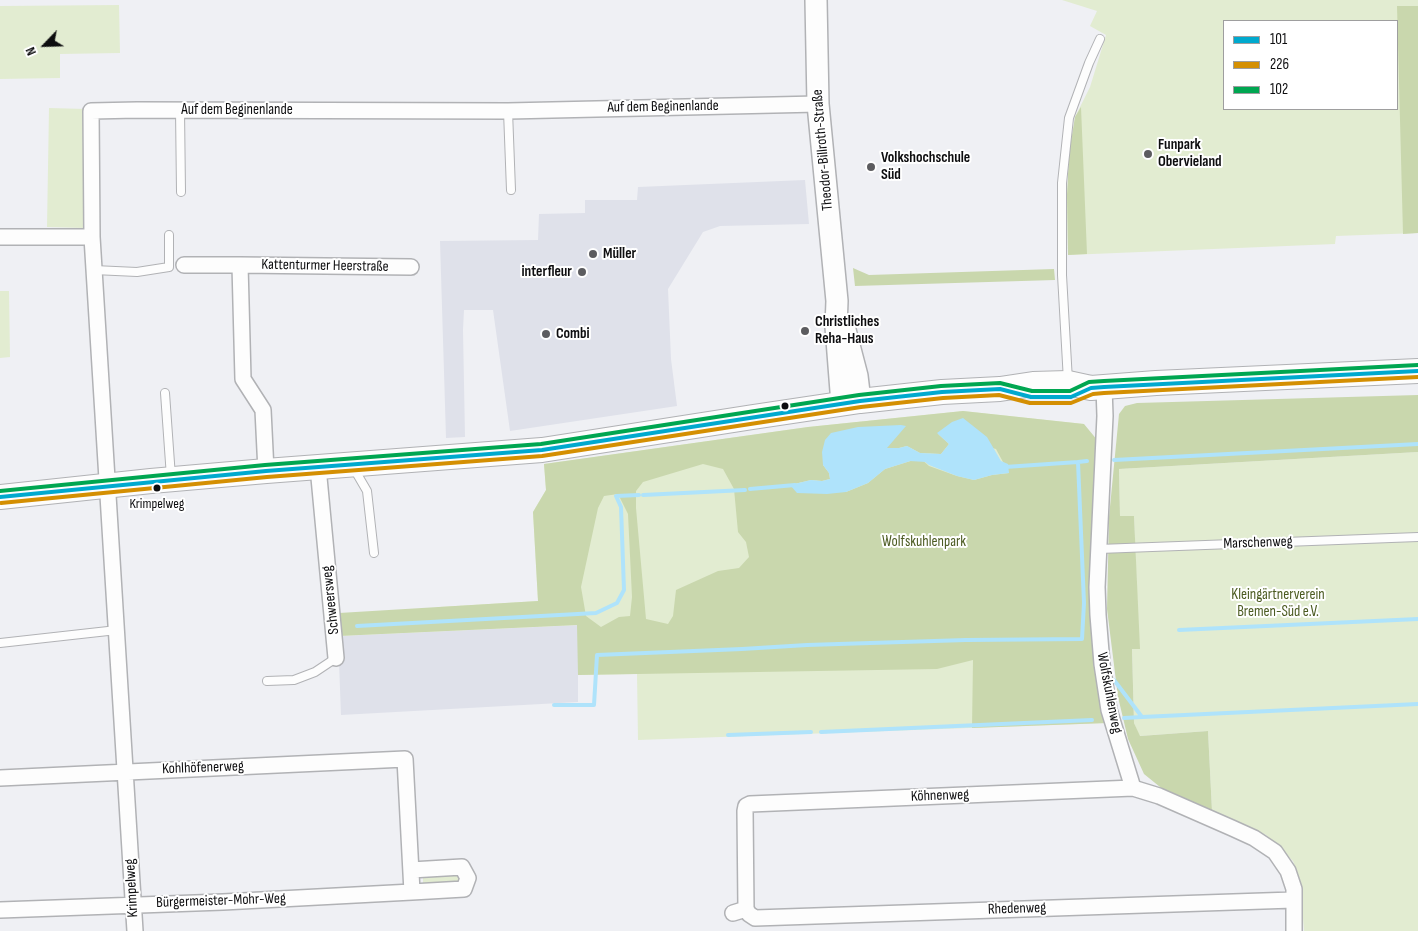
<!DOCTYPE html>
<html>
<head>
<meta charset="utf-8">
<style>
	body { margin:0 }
	#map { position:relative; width:1418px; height:931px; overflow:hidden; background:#eff0f4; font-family:"Sofia Sans Condensed",sans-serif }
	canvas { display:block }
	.legend { position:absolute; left:1223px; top:20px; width:175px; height:90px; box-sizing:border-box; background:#fff; border:1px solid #9e9e9f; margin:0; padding:6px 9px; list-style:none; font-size:15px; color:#0d0d0f }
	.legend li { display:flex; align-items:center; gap:10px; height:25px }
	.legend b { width:25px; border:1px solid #9e9e9f }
	.north { position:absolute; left:20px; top:20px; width:50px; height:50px; -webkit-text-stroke:4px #fff; paint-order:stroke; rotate:246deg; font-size:14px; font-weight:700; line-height:20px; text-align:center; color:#0d0d0f }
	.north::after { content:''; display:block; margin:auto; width:18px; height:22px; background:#0d0d0f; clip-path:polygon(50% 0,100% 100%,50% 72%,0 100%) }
</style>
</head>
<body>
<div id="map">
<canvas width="1418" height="931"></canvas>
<ul class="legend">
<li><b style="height:6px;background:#00a9ce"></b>101</li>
<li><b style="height:6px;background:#d48f02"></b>226</li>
<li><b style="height:6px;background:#00a651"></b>102</li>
</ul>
<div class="north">N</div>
</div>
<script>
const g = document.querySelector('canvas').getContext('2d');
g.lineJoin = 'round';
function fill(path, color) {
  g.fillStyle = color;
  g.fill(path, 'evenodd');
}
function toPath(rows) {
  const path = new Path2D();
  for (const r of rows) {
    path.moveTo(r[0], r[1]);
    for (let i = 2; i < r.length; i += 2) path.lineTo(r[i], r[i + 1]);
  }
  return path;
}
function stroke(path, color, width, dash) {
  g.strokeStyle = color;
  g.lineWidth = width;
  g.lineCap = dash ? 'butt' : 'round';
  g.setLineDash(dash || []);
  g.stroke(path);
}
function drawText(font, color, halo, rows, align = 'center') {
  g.font = font + ' "Sofia Sans Condensed",sans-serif';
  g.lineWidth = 4;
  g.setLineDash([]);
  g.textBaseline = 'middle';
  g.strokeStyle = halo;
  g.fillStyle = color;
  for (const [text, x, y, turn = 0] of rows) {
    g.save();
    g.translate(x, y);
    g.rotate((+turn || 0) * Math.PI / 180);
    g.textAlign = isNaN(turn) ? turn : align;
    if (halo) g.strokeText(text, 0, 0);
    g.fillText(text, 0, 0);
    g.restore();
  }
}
fill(toPath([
	[805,180,809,224,720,226,703,232,668,289,671,359,677,406,510,431,493,310,464,310,463,330,465,437,446,438,440,241,538,240,539,214,585,213,585,200,637,200,638,187],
	[578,625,578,702,341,715,338,636]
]), '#dfe1ea');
fill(toPath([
	[1062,0,1418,0,1418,233,1336,236,1335,244,1068,255,1067,195,1075,117,1090,87,1106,35,1090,26,1097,11],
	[1224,21,1397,21,1397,109,1224,109],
	[119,5,120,53,60,54,60,78,0,79,0,6],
	[49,108,86,109,84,228,47,227],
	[0,291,9,291,10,357,0,358],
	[963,411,1084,424,1092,528,1090,589,1094,669,1107,723,638,740,637,674,578,675,578,625,338,636,439,607,538,601,533,512,546,490,544,464,808,427],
	[1418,452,1418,931,1304,931,1300,881,1293,861,1266,835,1212,811,1208,731,1139,736,1134,723,1132,648,1139,649,1134,516,1120,517,1119,469],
	[458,872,460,878,457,882,423,884,423,874]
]), '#e2ecd1');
fill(toPath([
	[1397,6,1418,6,1418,233,1403,234],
	[1081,107,1087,254,1068,255,1067,195,1069,153,1075,117],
	[853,268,869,275,1054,269,1055,280,855,286],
	[1418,395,1418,452,1119,469,1120,516,1134,516,1140,649,1132,649,1134,723,1140,736,1208,731,1212,811,1165,791,1144,774,1128,739,1118,697,1107,609,1109,517,1119,414,1125,406,1137,403],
	[963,411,1084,424,1098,441,1090,589,1094,669,1107,723,972,728,973,660,937,669,578,675,577,625,338,636,339,613,538,601,533,512,546,490,544,464,808,427],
	[938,434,996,449,1009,473,992,475,974,480,957,476,929,466,920,458,885,469,868,483,846,492,790,485,811,480,822,481,830,479,829,473,823,465,895,437,886,448,899,448,907,446,920,453,941,454,949,444],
	[703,464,723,469,734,489,738,532,746,542,749,557,739,568,718,571,676,590,673,616,668,624,646,619,636,508,636,491,643,482],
	[618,494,628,514,632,597,630,616,619,617,601,627,586,616,581,587,598,508,604,496]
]), '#c9d7ad');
fill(toPath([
	[963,418,987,437,1001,461,1008,464,1009,473,992,475,974,480,957,476,929,465,920,458,885,469,868,483,846,492,827,494,797,493,790,485,811,480,822,481,830,479,829,473,823,465,822,452,825,440,831,433,858,427,901,425,906,426,887,448,899,448,907,446,920,453,941,454,949,444,937,433,952,422]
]), '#afe3fb');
stroke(toPath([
	[910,459,926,460],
	[1114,460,1418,444],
	[1078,462,1087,461],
	[750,489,795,485],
	[643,495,745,490],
	[357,626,596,613,617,603,624,590,621,507,616,496,639,495],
	[1179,630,1418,619],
	[1114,680,1142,717,1418,704],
	[554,705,594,705,597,655,742,649,807,645,966,640,1082,639,1084,603,1078,462,1005,467],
	[1124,718,1142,717],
	[821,732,1092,720],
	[728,735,811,732]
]), '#afe3fb', 4);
const lane = toPath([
	[180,110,181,192],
	[508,111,511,190],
	[94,270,137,272,169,267,169,235],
	[1068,381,1062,275,1062,183,1069,118,1089,63,1100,39],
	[165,393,171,477],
	[353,467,367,491,374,553],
	[1099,549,1418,537],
	[0,643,117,630],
	[267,681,294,680,315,672,336,658]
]);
const street = toPath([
	[0,237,92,237,91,111,137,110,508,111,818,104],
	[92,237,135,931],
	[184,265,240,265],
	[1104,387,1105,416,1097,587,1098,615,1102,664,1109,710,1133,788,1159,796,1232,828,1254,838,1275,852,1288,871,1294,889,1294,931],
	[318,467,336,658],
	[266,471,263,410,243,379,240,265,411,267],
	[0,778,405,759,412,892,223,902,0,910],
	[411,870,462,867,468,878,464,889,412,892],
	[746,909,745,811,746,806,750,804,1133,788],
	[733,913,746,909,749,914,755,918,1293,900]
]);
const secondary = toPath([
	[816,0,818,104,837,301,836,327,842,404],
	[845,330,857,376,860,401]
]);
const primary = toPath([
	[0,497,151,481,266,471,542,450,753,417,860,401,942,392,1000,389,1033,384,1068,383,1091,388,1156,383,1418,371]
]);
stroke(lane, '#b1b2b5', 10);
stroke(street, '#b1b2b5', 18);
stroke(secondary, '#b1b2b5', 24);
stroke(primary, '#b1b2b5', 26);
stroke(lane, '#fdfdfd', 8);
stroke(street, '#fdfdfd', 15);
stroke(secondary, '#fdfdfd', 21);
stroke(primary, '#fdfdfd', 24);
stroke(toPath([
	[0,497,266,471,542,450,860,401,942,392,1000,389,1031,397,1071,397,1091,388,1104,387,1418,371]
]), '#00a9ce', 4);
stroke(toPath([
	[1,503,267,477,542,456,861,407,943,398,999,395,1030,403,1071,403,1093,394,1104,393,1418,377]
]), '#d48f02', 4);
stroke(toPath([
	[0,491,265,465,541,444,859,395,941,386,1000,383,1032,391,1070,391,1089,382,1104,381,1418,365]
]), '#00a651', 4);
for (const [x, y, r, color] of [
	[1148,154,5,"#5c5c5f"],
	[871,167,5,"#5c5c5f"],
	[593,254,5,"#5c5c5f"],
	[582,272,5,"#5c5c5f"],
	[805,331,5,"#5c5c5f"],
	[546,334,5,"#5c5c5f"],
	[785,406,4.5,"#0d0d0f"],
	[157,488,4.5,"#0d0d0f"]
]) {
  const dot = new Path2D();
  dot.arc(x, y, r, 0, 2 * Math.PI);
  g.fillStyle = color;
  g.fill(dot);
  stroke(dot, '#fff', 2);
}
drawText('14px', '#0d0d0f', '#fff', [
	["Krimpelweg",157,504]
]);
drawText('15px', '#0d0d0f', '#fff', [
	["Auf dem Beginenlande",663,107,-1],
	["Auf dem Beginenlande",237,110],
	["Theodor-Billroth-Straße",823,150,-95],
	["Kattenturmer Heerstraße",325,266,1],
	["Marschenweg",1258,543,-2],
	["Schweersweg",331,600,-96],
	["Wolfskuhlenweg",1109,693,79],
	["Kohlhöfenerweg",203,768,-2],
	["Köhnenweg",940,796,-2],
	["Krimpelweg",132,888,-93],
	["Bürgermeister-Mohr-Weg",221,901,-2],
	["Rhedenweg",1017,909,-2]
]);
drawText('bold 15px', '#0d0d0f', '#fff', [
	["Funpark",1158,145],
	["Obervieland",1158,162],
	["Volkshochschule",881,158],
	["Süd",881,175],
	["Müller",603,254],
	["interfleur",572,272,"right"],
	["Christliches",815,322],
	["Reha-Haus",815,339],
	["Combi",556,334]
], 'left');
drawText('15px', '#4c5b22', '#fff', [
	["Wolfskuhlenpark",924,542],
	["Kleingärtnerverein",1278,595],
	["Bremen-Süd e.V.",1278,612]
]);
</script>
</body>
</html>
